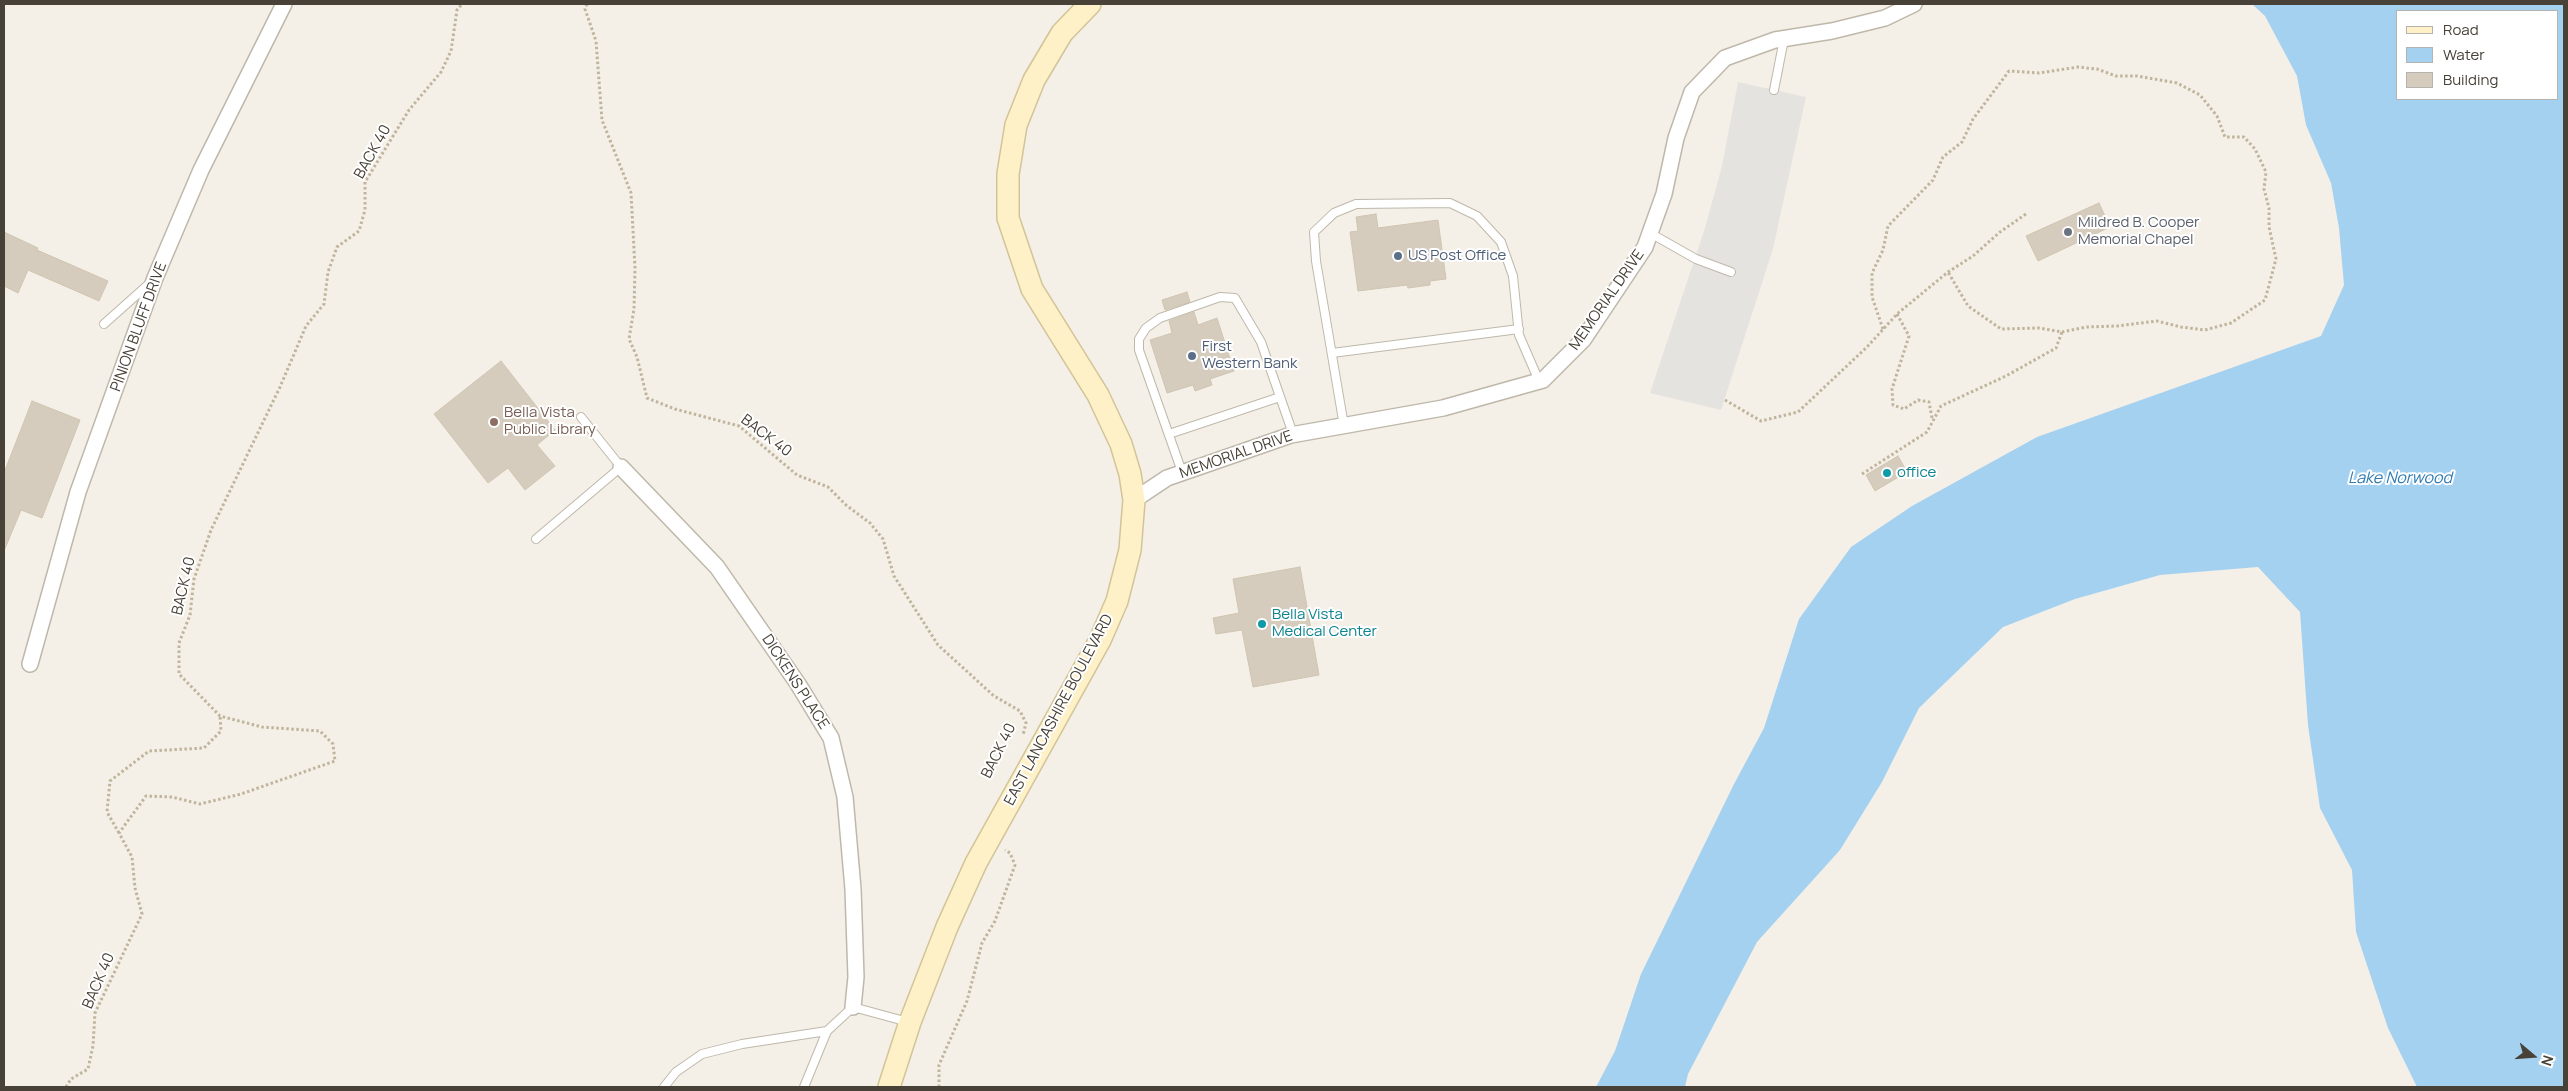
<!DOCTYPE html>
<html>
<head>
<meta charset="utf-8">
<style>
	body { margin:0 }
	#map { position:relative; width:2568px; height:1091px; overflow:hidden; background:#f4f0e8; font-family:Manrope,sans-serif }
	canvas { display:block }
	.frame { position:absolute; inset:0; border:5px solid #474137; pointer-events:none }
	.legend { position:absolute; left:2396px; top:10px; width:162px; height:90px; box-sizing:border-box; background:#fff; border:1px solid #b5b3af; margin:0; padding:6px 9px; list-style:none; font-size:15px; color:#474137 }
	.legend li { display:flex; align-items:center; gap:10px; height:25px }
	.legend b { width:25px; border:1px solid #b5b3af }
	.north { position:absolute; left:2508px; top:1031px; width:50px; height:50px; -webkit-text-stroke:4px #fff; paint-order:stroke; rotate:108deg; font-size:14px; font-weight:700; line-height:20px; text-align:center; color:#474137 }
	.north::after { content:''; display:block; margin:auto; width:18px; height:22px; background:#474137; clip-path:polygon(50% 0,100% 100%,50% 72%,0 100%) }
</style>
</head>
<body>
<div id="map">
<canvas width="2568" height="1091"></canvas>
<div class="frame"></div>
<ul class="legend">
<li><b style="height:6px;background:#fef1c7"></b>Road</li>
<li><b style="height:14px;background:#a5d1f0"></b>Water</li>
<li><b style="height:14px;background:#d5ccbd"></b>Building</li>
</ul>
<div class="north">N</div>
</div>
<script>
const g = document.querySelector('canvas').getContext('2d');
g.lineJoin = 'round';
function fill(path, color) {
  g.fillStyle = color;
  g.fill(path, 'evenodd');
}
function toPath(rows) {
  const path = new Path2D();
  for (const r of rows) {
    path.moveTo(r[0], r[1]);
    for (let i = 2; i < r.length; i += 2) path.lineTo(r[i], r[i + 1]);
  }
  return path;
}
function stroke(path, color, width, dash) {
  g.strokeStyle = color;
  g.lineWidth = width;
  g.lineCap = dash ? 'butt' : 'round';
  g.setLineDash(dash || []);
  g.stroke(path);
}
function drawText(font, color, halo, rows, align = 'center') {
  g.font = font + ' Manrope,sans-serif';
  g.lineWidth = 4;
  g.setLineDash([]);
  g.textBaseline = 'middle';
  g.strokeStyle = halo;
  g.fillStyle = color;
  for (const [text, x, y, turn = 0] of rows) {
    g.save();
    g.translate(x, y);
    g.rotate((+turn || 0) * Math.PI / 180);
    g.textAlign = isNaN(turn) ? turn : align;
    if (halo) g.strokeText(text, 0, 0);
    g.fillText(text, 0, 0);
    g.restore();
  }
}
fill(toPath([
	[1738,82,1806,97,1773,249,1721,410,1650,393,1705,228,1722,166]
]), '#e5e3e0');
fill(toPath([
	[2252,4,2564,4,2564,1087,2417,1087,2388,1028,2356,932,2352,870,2320,808,2308,725,2300,612,2258,567,2160,575,2075,599,2003,627,1919,708,1882,782,1840,850,1757,942,1688,1074,1685,1087,1596,1087,1615,1051,1641,974,1734,784,1764,728,1799,619,1851,547,1912,506,2037,437,2321,336,2344,285,2339,228,2331,183,2306,125,2297,76,2265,16],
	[2397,11,2557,11,2557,99,2397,99]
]), '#a5d1f0');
const building = toPath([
	[2099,203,2110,227,2038,261,2026,236,2099,203],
	[1376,214,1378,228,1438,220,1446,279,1430,281,1430,285,1408,288,1407,285,1358,291,1350,232,1358,231,1356,217,1376,214],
	[4,232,38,248,37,250,108,281,99,301,28,270,18,293,4,286,4,232],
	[1187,292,1190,302,1165,310,1162,300,1187,292],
	[1194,312,1198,325,1217,318,1234,371,1210,379,1212,385,1195,391,1193,385,1167,393,1150,340,1172,333,1169,321,1194,312],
	[501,361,555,430,537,445,555,466,525,490,508,468,488,483,434,414,501,361],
	[32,401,80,420,42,518,21,510,4,551,4,473,32,401],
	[1898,456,1907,472,1875,491,1866,475,1898,456],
	[1300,567,1319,675,1253,687,1242,630,1216,634,1213,618,1239,613,1233,579,1300,567]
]);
fill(building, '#d5ccbd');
stroke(building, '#d0c4b0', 1);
const service = toPath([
	[1774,90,1784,39],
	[1650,233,1696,259,1731,272],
	[104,324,150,283],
	[1332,353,1519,329],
	[1344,426,1316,261,1314,232,1334,213,1356,204,1450,203,1477,216,1501,242,1513,276,1519,335,1539,381],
	[1169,434,1280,397],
	[1182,472,1139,350,1139,339,1146,328,1160,318,1220,297,1235,298,1261,342,1293,434],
	[536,539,621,467,581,417],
	[664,1087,676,1072,702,1054,742,1044,827,1031,853,1007,908,1022],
	[804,1087,827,1031]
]);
const minor = toPath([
	[621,467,717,567,798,684,831,738,845,797,853,889,856,977,853,1007],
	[1134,500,1167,478,1291,435,1443,408,1543,380,1583,340,1645,247,1664,194,1676,138,1692,92,1725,58,1775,40,1832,31,1885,18,1914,4],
	[30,664,78,492,155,278,201,170,284,4]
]);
const secondary = toPath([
	[889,1087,910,1022,947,927,976,863,1100,640,1117,601,1130,550,1134,500,1130,474,1121,444,1098,395,1032,289,1008,218,1008,174,1016,125,1034,80,1062,33,1090,4]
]);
stroke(service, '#bfb8aa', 10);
stroke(minor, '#bfb8aa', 18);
stroke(secondary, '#d3c498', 24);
stroke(toPath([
	[587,4,585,9,596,41,602,120,631,193,635,268,634,309,629,339,637,357,647,398,675,409,739,426,797,475,828,487,846,505,870,523,883,539,894,576,938,645,994,696,1020,711,1026,723,1023,735],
	[1897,314,1909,336,1892,389,1893,405,1904,409,1918,400,1929,402,1932,418],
	[1883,329,1872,297,1872,273,1883,250,1888,226,1933,180,1943,157,1962,142,1973,119,2009,71,2039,73,2078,67,2097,69,2116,76,2137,76,2177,83,2200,95,2217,116,2225,137,2244,137,2255,149,2266,172,2264,189,2269,208,2269,227,2276,259,2265,300,2231,323,2205,330,2181,327,2157,321,2117,326,2086,327,2062,332,2039,328,2001,329,1968,306,1948,272],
	[1725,400,1761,421,1798,412,1867,347,1897,314,1948,272,1973,256,2000,232,2026,214],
	[1862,474,1927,432,1941,406,2006,376,2056,348,2062,332],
	[119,833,107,812,110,781,149,751,204,748,221,731,220,716],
	[66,1087,71,1079,88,1069,93,1046,95,1013,142,914,135,888,132,857,119,833,146,796,172,797,200,804,241,794,335,761,333,744,320,731,262,727,220,716,179,674,179,643,190,615,194,579,211,530,280,387,306,326,324,304,328,272,337,247,359,231,365,210,365,182,409,110,441,72,451,51,457,10,462,4],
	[939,1087,939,1065,967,1001,982,943,995,921,1015,865,1010,853,1005,850]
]), '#c1b49c', 3, [2.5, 2.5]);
stroke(service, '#fff', 8);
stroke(minor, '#fff', 15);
stroke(secondary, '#fef1c7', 21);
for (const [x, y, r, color] of [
	[2068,232,5,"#6b7280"],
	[1398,256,5,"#5c6f8a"],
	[1192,356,5,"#5c6f8a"],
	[494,422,5,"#8d6e63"],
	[1887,473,5,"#0f9aa8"],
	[1262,624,5,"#0f9aa8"]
]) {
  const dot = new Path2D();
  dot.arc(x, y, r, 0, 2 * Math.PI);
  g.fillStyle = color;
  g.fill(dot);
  stroke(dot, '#fff', 2);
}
drawText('15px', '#474137', '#fff', [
	["BACK 40",373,152,-61],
	["MEMORIAL DRIVE",1607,300,-55],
	["PINION BLUFF DRIVE",139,327,-70],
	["BACK 40",766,436,37],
	["MEMORIAL DRIVE",1236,455,-19],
	["BACK 40",184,586,-77],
	["DICKENS PLACE",795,682,57],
	["EAST LANCASHIRE BOULEVARD",1059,710,-62],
	["BACK 40",999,751,-64],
	["BACK 40",99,981,-67]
]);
drawText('15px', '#5b616d', '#fff', [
	["Mildred B. Cooper",2078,223],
	["Memorial Chapel",2078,240]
], 'left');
drawText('15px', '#4e5e75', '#fff', [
	["US Post Office",1408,256],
	["First",1202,347],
	["Western Bank",1202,364]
], 'left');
drawText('15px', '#785e54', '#fff', [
	["Bella Vista",504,413],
	["Public Library",504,430]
], 'left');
drawText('15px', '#0d838f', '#fff', [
	["office",1897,473],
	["Bella Vista",1272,615],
	["Medical Center",1272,632]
], 'left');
drawText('italic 16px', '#307cb3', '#fff', [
	["Lake Norwood",2400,479]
]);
</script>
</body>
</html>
